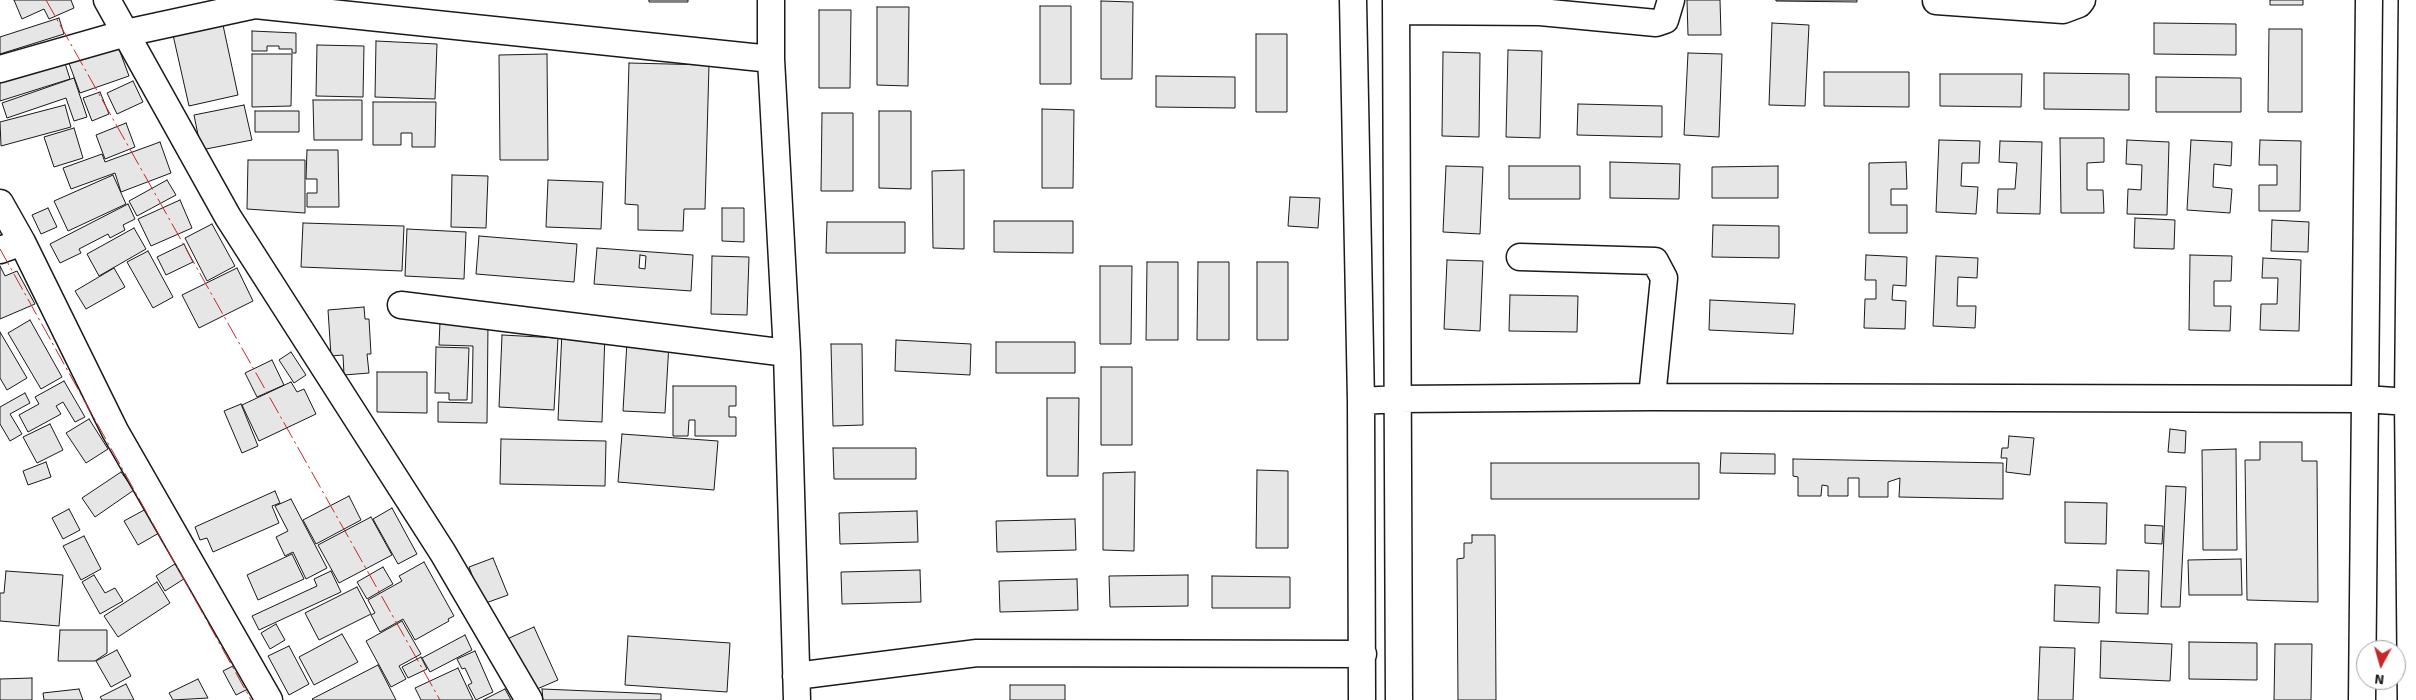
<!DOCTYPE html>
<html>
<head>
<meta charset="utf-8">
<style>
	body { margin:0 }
	#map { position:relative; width:2416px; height:700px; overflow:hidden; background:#fff; font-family:Signika,sans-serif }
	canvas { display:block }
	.north { position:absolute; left:2356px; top:640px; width:50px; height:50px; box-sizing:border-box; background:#fff; border:1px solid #a3a3a3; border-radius:50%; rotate:186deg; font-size:14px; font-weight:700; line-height:20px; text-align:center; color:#1a1a1a }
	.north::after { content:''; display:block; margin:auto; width:18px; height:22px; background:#c62828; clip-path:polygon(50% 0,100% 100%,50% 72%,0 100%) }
</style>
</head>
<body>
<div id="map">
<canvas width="2416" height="700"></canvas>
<div class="north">N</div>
</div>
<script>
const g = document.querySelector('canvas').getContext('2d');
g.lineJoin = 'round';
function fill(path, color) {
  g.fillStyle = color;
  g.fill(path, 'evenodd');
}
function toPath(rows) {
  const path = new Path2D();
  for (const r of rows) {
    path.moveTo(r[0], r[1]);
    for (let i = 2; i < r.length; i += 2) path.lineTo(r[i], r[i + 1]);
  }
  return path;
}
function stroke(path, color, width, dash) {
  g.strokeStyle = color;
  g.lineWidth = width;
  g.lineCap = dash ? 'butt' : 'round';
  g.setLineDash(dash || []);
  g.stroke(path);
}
const building = toPath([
	[14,0,71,0,74,8,49,19,44,9,22,19,14,0],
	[649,0,688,0,688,2,649,2,649,0],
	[1687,0,1720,0,1721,35,1688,35,1687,0],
	[1776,0,1857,0,1857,2,1776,1,1776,0],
	[2270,0,2303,0,2303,5,2270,5,2270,0],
	[1101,1,1133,2,1132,79,1101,79,1101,1],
	[1040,6,1071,6,1071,84,1040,84,1040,6],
	[877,7,909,7,908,86,877,85,877,7],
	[819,10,851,10,850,88,819,88,819,10],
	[59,18,64,34,0,54,0,37,59,18],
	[1772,23,1809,25,1805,106,1769,105,1772,23],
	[2154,23,2236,24,2236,55,2154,54,2154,23],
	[223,25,238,95,189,106,173,35,223,25],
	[2269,29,2302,29,2302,112,2268,112,2269,29],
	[252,31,296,33,296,53,292,53,292,49,279,49,279,46,267,46,267,51,252,51,252,31],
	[1256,34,1287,34,1287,112,1256,112,1256,34],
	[116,41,129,76,80,93,67,58,116,41],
	[376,41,437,44,435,99,375,97,376,41],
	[317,45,364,46,363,97,316,96,317,45],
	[1508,50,1542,51,1540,138,1506,137,1508,50],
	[1443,52,1480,53,1479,137,1442,136,1443,52],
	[1688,53,1722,54,1719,137,1684,135,1688,53],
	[252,54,292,54,291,106,252,107,252,54],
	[547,54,548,160,500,160,499,55,547,54],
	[63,57,70,79,0,101,0,77,63,57],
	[629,63,709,65,705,209,684,209,683,231,638,230,638,205,625,204,629,63],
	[1824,72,1909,72,1909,107,1824,106,1824,72],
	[2044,73,2129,74,2129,110,2044,109,2044,73],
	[1940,74,2022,74,2021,107,1940,106,1940,74],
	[1156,76,1235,77,1235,108,1156,107,1156,76],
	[2156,77,2241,78,2241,112,2156,112,2156,77],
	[74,78,87,117,74,121,66,98,7,118,2,103,74,78],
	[133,81,143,102,117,114,107,93,133,81],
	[100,92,109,114,92,121,83,98,100,92],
	[313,100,362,100,362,140,314,140,313,100],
	[373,102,436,102,435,147,412,147,412,133,401,133,401,145,373,145,373,102],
	[1578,104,1662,106,1662,137,1577,135,1578,104],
	[65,105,71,127,1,146,0,122,65,105],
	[244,105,252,140,201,150,194,115,244,105],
	[1042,109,1074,110,1073,188,1042,188,1042,109],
	[255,111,299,111,299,132,255,132,255,111],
	[879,111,911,111,911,189,879,188,879,111],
	[822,113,853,113,853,191,821,191,822,113],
	[126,123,135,147,105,159,96,135,126,123],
	[74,128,83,158,54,167,44,137,74,128],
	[2060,138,2104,138,2104,162,2087,163,2087,190,2103,190,2104,213,2061,213,2060,138],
	[1939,140,1980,141,1979,163,1962,163,1961,186,1978,187,1976,214,1936,212,1939,140],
	[2127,140,2169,142,2167,215,2127,214,2128,189,2141,190,2142,165,2126,164,2127,140],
	[2191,140,2232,142,2231,166,2214,164,2213,187,2232,189,2230,213,2187,210,2191,140],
	[2260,140,2301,141,2300,211,2259,211,2259,185,2277,185,2277,165,2259,165,2260,140],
	[2000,141,2042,142,2040,214,1997,213,1998,189,2015,189,2017,163,1999,162,2000,141],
	[160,142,171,173,121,192,115,173,71,189,63,168,102,154,105,162,160,142],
	[307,150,338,150,339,207,307,207,307,193,317,193,317,179,306,179,307,150],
	[248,160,305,160,305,213,247,209,248,160],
	[1610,162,1680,164,1679,199,1610,198,1610,162],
	[1906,162,1907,189,1891,189,1891,205,1907,205,1907,233,1869,233,1869,163,1906,162],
	[1446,166,1483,167,1480,234,1443,232,1446,166],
	[1509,166,1580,166,1580,199,1509,199,1509,166],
	[1778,166,1778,198,1712,198,1712,167,1778,166],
	[964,170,964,249,933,248,932,171,964,170],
	[113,175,126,204,68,231,54,201,113,175],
	[452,175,488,176,486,228,451,227,452,175],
	[167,180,176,195,137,216,129,201,167,180],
	[548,180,603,182,601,229,546,227,548,180],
	[1290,197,1320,198,1318,228,1288,226,1290,197],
	[180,200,192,228,151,246,138,219,180,200],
	[128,204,135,219,123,225,125,230,110,238,108,234,79,249,81,253,60,263,50,244,128,204],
	[48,208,57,227,41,234,32,215,48,208],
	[722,208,744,208,744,242,722,241,722,208],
	[2135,218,2175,220,2174,249,2134,248,2135,218],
	[2272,220,2309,222,2308,252,2271,251,2272,220],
	[994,221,1073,221,1073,253,994,252,994,221],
	[827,222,905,222,905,253,826,253,827,222],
	[303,223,404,226,402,271,301,267,303,223],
	[212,224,235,266,207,281,185,238,212,224],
	[1713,225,1779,226,1779,258,1712,257,1713,225],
	[134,228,146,249,99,276,87,254,134,228],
	[407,229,466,232,464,279,405,276,407,229],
	[479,236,577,244,574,282,476,274,479,236],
	[184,244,193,262,166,275,157,257,184,244],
	[597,248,693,255,691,291,594,284,597,248],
	[640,255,646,256,645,269,639,268,640,255],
	[148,251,173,297,153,308,127,262,148,251],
	[1866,255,1907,257,1906,286,1893,285,1892,300,1906,301,1905,329,1864,328,1865,299,1876,299,1876,280,1865,280,1866,255],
	[2190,255,2232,256,2231,281,2214,281,2214,306,2231,306,2230,331,2189,330,2190,255],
	[712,256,749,257,747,315,711,314,712,256],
	[1936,256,1978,258,1977,278,1958,277,1957,306,1976,306,1975,328,1933,326,1936,256],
	[2263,258,2301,260,2299,331,2260,330,2261,304,2277,304,2278,278,2262,278,2263,258],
	[1447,260,1483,261,1480,331,1444,329,1447,260],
	[1147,262,1178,262,1178,340,1146,340,1147,262],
	[1198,262,1229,262,1229,340,1197,340,1198,262],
	[1257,262,1288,262,1288,340,1257,340,1257,262],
	[0,266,5,276,17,271,35,304,0,319,0,266],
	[1100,266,1132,266,1131,344,1100,344,1100,266],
	[114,268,125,287,86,309,75,291,114,268],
	[237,268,253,301,199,328,182,295,237,268],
	[1510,295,1578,296,1577,332,1509,331,1510,295],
	[1710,300,1795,304,1793,334,1709,330,1710,300],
	[364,307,365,319,369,319,371,354,367,354,369,373,344,375,343,355,331,356,328,310,364,307],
	[30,320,62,377,41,389,8,333,30,320],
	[440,322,488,324,487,423,438,422,438,402,472,403,473,346,439,345,440,322],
	[562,331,605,333,602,422,558,420,562,331],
	[0,332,27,378,7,390,0,378,0,332],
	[502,335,558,338,554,410,499,407,502,335],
	[896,340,971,344,970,375,895,371,896,340],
	[627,341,669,343,665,413,623,411,627,341],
	[996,342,1075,342,1075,373,996,373,996,342],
	[831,344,862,344,863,425,833,426,831,344],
	[436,347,469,348,467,400,449,400,449,393,435,393,436,347],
	[291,352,306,375,294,383,279,360,291,352],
	[272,360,284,385,257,397,245,373,272,360],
	[1101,367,1132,367,1132,445,1101,445,1101,367],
	[377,372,427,372,427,413,377,412,377,372],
	[64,381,85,417,75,422,63,402,56,406,61,414,28,432,19,415,39,404,35,397,64,381],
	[291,382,297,392,304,389,316,414,259,441,242,405,291,382],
	[673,386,736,386,736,406,729,406,729,417,736,417,736,436,695,436,695,420,689,420,688,436,673,436,673,386],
	[25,393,30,403,10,414,22,434,10,441,0,424,0,407,25,393],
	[1047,398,1079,398,1078,476,1047,476,1047,398],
	[241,404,258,446,242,453,224,411,241,404],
	[89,419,108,449,86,463,66,433,89,419],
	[50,424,63,450,37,463,23,437,50,424],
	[2170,429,2186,431,2185,453,2168,452,2170,429],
	[622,434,718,441,714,490,618,482,622,434],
	[2009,436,2034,438,2030,475,2006,472,2007,458,2001,458,2002,448,2008,448,2009,436],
	[501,439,606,441,605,486,500,484,501,439],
	[2260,442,2302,442,2302,461,2317,461,2318,602,2247,600,2245,460,2260,460,2260,442],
	[833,448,916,448,916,479,834,479,833,448],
	[2236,449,2237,550,2203,550,2202,450,2236,449],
	[1721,453,1775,454,1775,474,1720,473,1721,453],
	[1793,459,2003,463,2003,499,1899,497,1900,478,1888,482,1888,497,1859,497,1859,478,1848,478,1848,496,1828,496,1828,486,1822,485,1821,496,1798,496,1798,477,1793,476,1793,459],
	[46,462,51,477,28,485,23,471,46,462],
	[1491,463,1699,463,1699,499,1491,499,1491,463],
	[1257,470,1288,471,1288,548,1256,548,1257,470],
	[121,472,134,490,95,517,82,498,121,472],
	[1135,472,1134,551,1103,550,1103,473,1135,472],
	[2166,486,2186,487,2180,607,2161,607,2166,486],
	[275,491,280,503,272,506,279,523,213,552,207,538,200,540,195,527,275,491],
	[349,496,361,520,316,544,303,520,349,496],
	[291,499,327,568,306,579,293,552,285,556,276,537,288,531,275,506,291,499],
	[2065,502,2107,503,2106,544,2065,543,2065,502],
	[392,508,417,554,398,564,373,519,392,508],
	[69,509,80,530,63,539,52,518,69,509],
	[146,509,159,533,138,545,124,521,146,509],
	[917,511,918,542,840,544,839,513,917,511],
	[371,517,392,555,339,583,318,545,371,517],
	[1075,519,1076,550,997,552,996,521,1075,519],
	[2145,525,2163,526,2162,544,2145,543,2145,525],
	[1472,535,1495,535,1496,700,1458,700,1457,559,1464,558,1464,543,1472,543,1472,535],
	[84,536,101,569,81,580,63,546,84,536],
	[292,554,304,579,258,600,247,575,292,554],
	[493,558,508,595,483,604,469,567,493,558],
	[2241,559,2242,595,2189,595,2188,560,2241,559],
	[181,560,190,575,165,591,156,576,181,560],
	[424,562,454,616,448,619,449,621,415,640,403,619,380,632,371,615,375,613,368,600,402,581,399,576,424,562],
	[383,567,393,584,367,599,357,582,383,567],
	[920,570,921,602,842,604,841,572,920,570],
	[2117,570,2149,571,2148,614,2116,613,2117,570],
	[6,571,63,575,59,626,0,621,0,593,4,593,6,571],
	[331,571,341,592,259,630,252,616,317,586,314,579,331,571],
	[94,575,105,593,115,588,123,601,100,614,82,582,94,575],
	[1188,575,1188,606,1110,607,1109,576,1188,575],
	[1212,576,1290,577,1290,608,1212,608,1212,576],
	[1077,579,1078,610,1000,612,999,581,1077,579],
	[157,582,170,603,118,637,104,616,157,582],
	[2055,585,2100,587,2099,623,2054,621,2055,585],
	[357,587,371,614,319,640,305,613,357,587],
	[402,621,421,654,399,666,406,679,391,687,366,641,402,621],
	[276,624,285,640,270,649,261,633,276,624],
	[534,627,558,680,530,692,507,639,534,627],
	[60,630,107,630,107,653,95,661,58,661,60,630],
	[342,634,358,662,314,685,299,657,342,634],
	[465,635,472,650,430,672,422,658,465,635],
	[628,636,730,643,727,692,625,685,628,636],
	[2101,641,2172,644,2170,681,2100,678,2101,641],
	[2189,642,2257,643,2257,680,2189,679,2189,642],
	[2275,644,2312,644,2311,700,2274,700,2275,644],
	[289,646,309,684,289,695,268,656,289,646],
	[2040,647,2075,648,2073,700,2038,700,2040,647],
	[117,650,131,676,111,687,96,661,117,650],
	[475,651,493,692,476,700,468,685,472,683,465,668,462,669,457,659,475,651],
	[421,657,427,669,408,678,402,667,421,657],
	[241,662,254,686,236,695,223,671,241,662],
	[378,665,396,700,313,700,312,699,378,665],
	[458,668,473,700,421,700,415,688,458,668],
	[32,678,32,700,0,700,0,679,32,678],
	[198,679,208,698,173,700,169,693,198,679],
	[126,684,134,700,102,700,100,697,126,684],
	[1010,685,1065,685,1065,700,1010,700,1010,685],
	[79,689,83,700,44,700,43,693,79,689],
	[505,689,511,700,483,700,505,689],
	[542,689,661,694,661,700,543,700,542,689]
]);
fill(building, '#e6e6e6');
stroke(building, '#1a1a1a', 1);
const minor = toPath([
	[107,0,228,217,443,553,529,700],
	[771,0,771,59,787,353,797,700],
	[1353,0,1361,401,1362,700],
	[1396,0,1399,700],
	[1540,0,1540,12,1656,23,1665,20,1671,0],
	[1936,1,2063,10,2079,4,2082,0],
	[1396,11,1540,12],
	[0,69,126,33,255,5,771,59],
	[0,203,22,242,115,431,269,700],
	[0,250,22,242],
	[1520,257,1655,261,1664,278,1652,397],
	[401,305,787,353],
	[1361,401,1398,399,1652,397,2366,399,2408,402],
	[796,676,977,653,1363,654],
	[2362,700,2369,0],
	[2411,700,2408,402,2412,0]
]);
stroke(minor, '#1a1a1a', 29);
stroke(minor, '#fff', 26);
stroke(toPath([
	[46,0,440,700],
	[0,249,251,700]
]), '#c62828', 1, [18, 4, 2.5, 4]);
</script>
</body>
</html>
